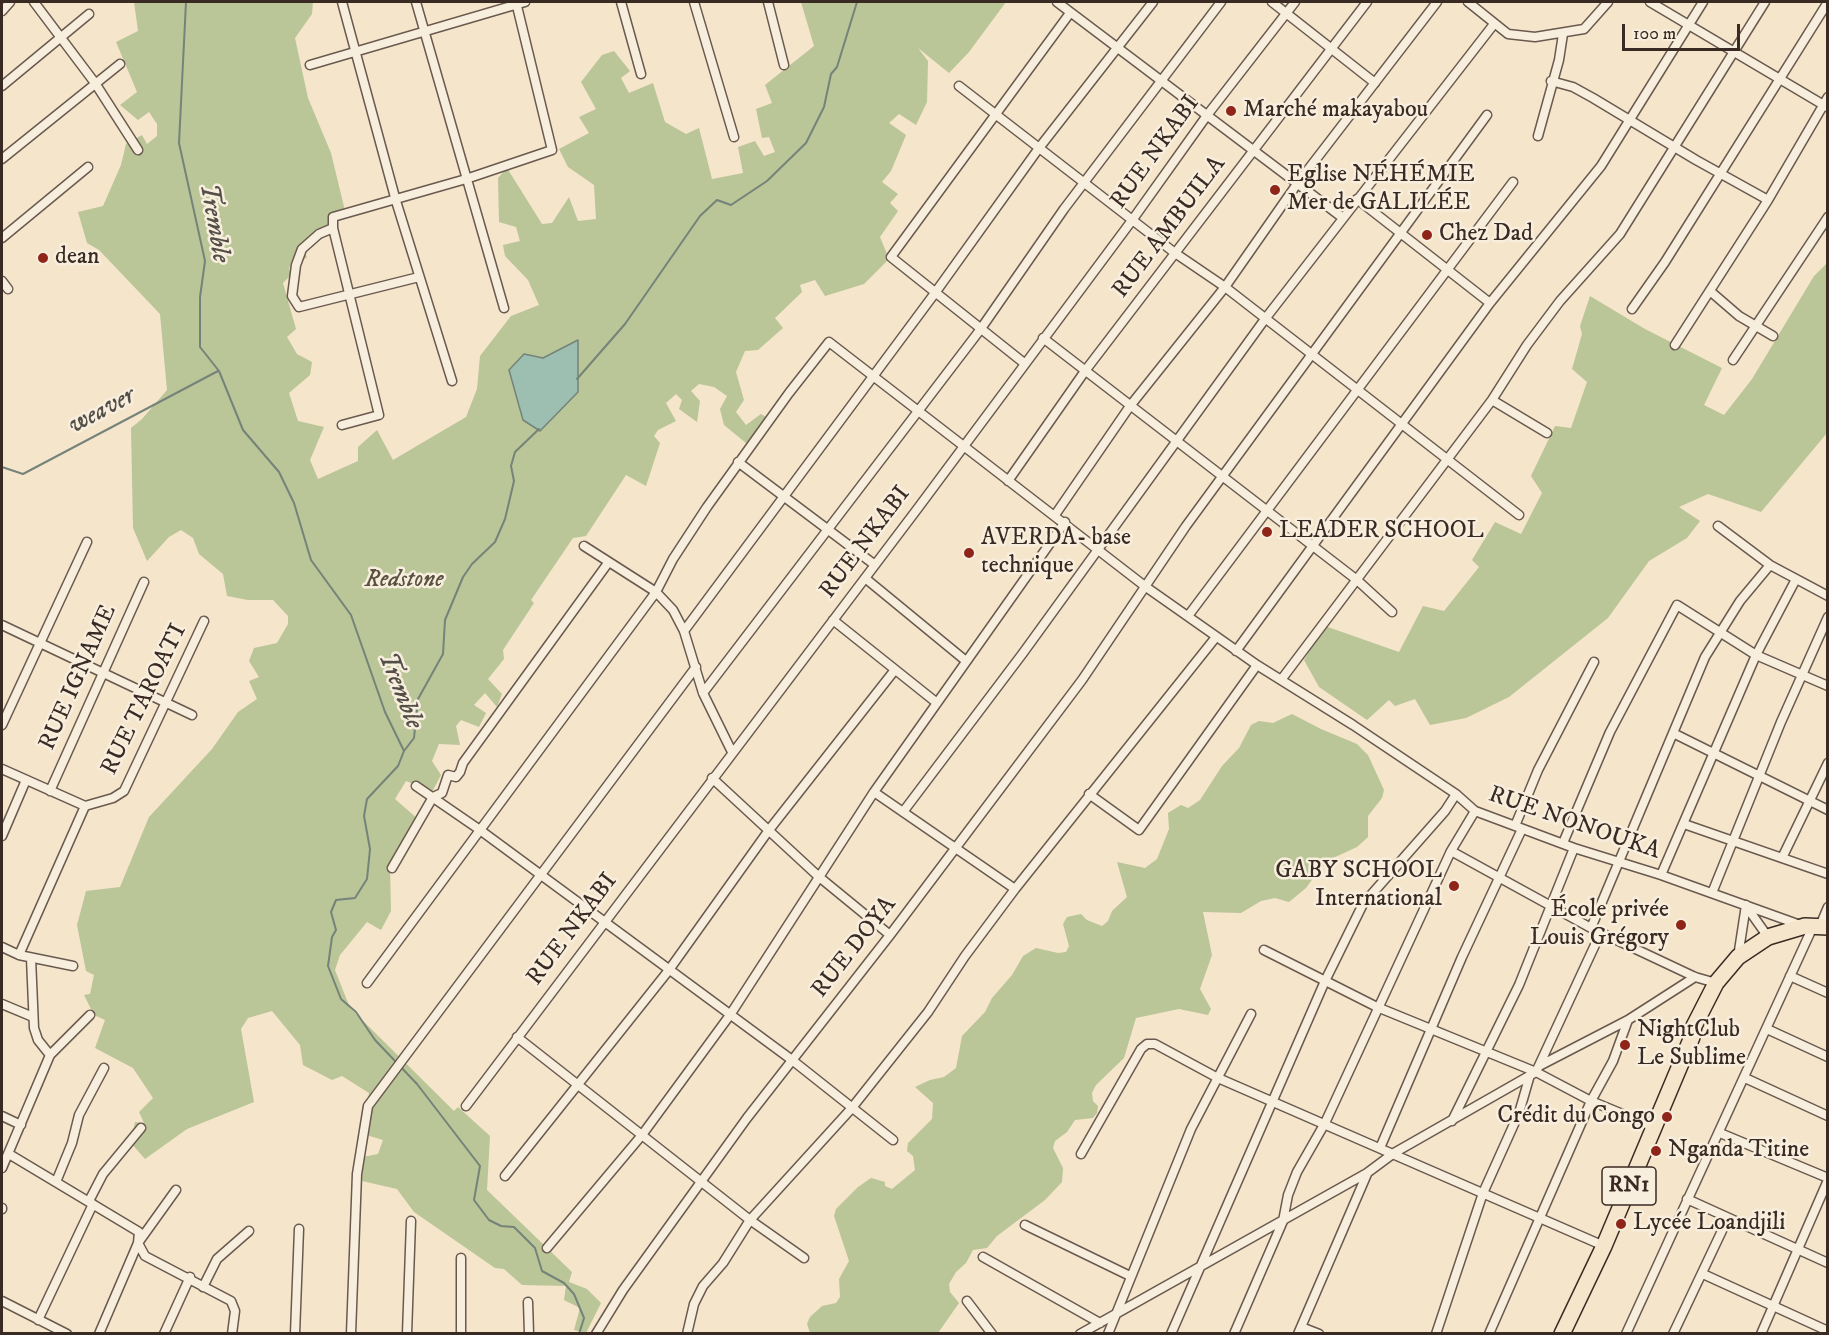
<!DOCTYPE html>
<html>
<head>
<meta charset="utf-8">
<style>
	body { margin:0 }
	#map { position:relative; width:1829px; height:1335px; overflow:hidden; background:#f5e5cb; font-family:"IM FELL DW Pica",serif }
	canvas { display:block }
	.frame { position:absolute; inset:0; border:3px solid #3a2a24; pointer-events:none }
	.scale { position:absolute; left:1622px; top:24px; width:118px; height:27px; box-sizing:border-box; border:3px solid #3a2a24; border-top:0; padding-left:8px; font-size:18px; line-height:21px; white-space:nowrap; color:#3a2a24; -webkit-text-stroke:4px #f8eedd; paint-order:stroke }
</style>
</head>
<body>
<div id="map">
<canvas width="1829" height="1335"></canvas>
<div class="frame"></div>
<div class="scale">100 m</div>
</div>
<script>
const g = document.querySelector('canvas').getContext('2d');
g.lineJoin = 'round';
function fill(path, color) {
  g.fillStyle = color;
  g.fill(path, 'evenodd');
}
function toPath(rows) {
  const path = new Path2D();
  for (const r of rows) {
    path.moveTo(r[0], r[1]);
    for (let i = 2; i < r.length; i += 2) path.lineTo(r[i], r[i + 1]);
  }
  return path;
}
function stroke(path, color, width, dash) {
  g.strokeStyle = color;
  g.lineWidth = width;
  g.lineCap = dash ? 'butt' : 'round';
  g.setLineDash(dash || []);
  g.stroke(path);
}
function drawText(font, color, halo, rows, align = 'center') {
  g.font = font + ' "IM FELL DW Pica",serif';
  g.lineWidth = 5;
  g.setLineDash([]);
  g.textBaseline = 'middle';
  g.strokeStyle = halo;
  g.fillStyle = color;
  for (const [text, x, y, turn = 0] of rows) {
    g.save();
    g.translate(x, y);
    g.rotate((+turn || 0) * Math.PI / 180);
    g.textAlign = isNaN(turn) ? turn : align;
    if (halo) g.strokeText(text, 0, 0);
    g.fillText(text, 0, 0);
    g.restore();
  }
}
fill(toPath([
	[134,2,313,2,312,14,295,38,308,98,331,153,346,215,301,247,307,257,299,263,293,257,289,269,291,275,283,283,296,329,287,337,297,354,312,362,310,375,289,393,298,421,324,427,310,460,318,479,358,461,358,447,377,430,393,460,466,417,477,389,480,356,511,316,539,305,528,280,505,256,503,245,520,241,516,227,499,222,498,178,507,168,542,224,552,223,569,197,578,221,596,219,594,185,568,167,559,149,589,133,579,117,596,109,581,82,602,55,614,51,630,71,621,78,629,93,653,83,665,122,686,134,699,128,712,179,743,173,738,147,755,141,764,156,775,152,769,137,762,138,756,109,772,103,765,85,814,46,801,2,1006,2,969,52,949,73,918,48,928,61,927,102,916,125,899,114,889,123,906,135,891,171,882,182,898,194,890,203,898,211,880,237,889,259,864,284,825,296,815,280,800,285,802,292,775,318,783,328,758,350,745,351,736,372,744,400,736,412,746,425,761,414,769,419,754,439,746,443,724,425,720,409,727,396,714,387,699,384,691,391,700,401,697,422,679,409,682,400,676,394,666,403,676,421,658,430,654,436,660,443,646,486,626,475,586,536,573,538,531,600,534,603,503,650,504,659,488,679,502,694,497,707,485,693,474,705,486,713,479,727,461,720,456,726,460,745,439,744,432,761,441,775,432,792,406,781,395,799,419,820,390,867,391,911,381,930,367,922,340,955,335,970,350,1008,454,1111,458,1107,490,1136,487,1190,572,1272,569,1282,587,1289,601,1303,586,1333,574,1330,580,1308,564,1300,566,1286,522,1285,504,1269,495,1268,414,1212,397,1189,362,1181,363,1157,378,1154,383,1140,363,1134,369,1093,342,1076,332,1080,303,1065,300,1045,272,1011,248,1018,241,1029,254,1102,187,1129,145,1159,131,1143,135,1122,144,1123,139,1112,153,1098,133,1068,95,1048,105,1020,94,1015,84,995,90,994,94,975,86,971,77,925,86,891,120,887,149,817,212,749,238,712,257,699,249,681,259,677,249,661,254,648,277,643,288,624,288,616,273,600,248,600,227,596,223,574,199,554,193,538,181,530,169,537,147,561,133,528,131,428,142,419,167,390,160,314,99,250,87,243,78,212,103,206,121,165,126,144,142,135,147,144,157,136,157,124,149,112,138,120,120,105,137,92,116,42,138,31],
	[1827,263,1827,433,1761,512,1708,494,1679,507,1700,521,1687,538,1649,561,1608,618,1509,697,1466,718,1430,725,1415,699,1395,706,1389,700,1367,720,1319,687,1304,660,1325,626,1399,652,1423,606,1444,611,1479,567,1472,560,1495,522,1521,534,1542,493,1531,476,1555,426,1571,428,1587,382,1572,369,1582,334,1580,326,1590,296,1645,329,1722,368,1704,405,1724,415,1752,379,1814,276],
	[1292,714,1321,729,1357,744,1368,755,1384,790,1382,798,1368,816,1368,837,1357,847,1331,859,1319,870,1306,888,1289,902,1275,898,1261,901,1241,913,1203,912,1212,955,1200,989,1211,1009,1208,1015,1179,1009,1136,1018,1124,1058,1096,1085,1092,1093,1093,1101,1098,1106,1097,1113,1093,1118,1075,1120,1067,1132,1055,1141,1053,1148,1063,1168,1062,1182,1045,1200,997,1236,987,1248,973,1250,966,1263,956,1272,949,1284,950,1292,959,1303,938,1333,810,1333,807,1324,810,1317,822,1306,836,1303,840,1297,839,1279,849,1261,834,1216,836,1209,858,1187,871,1178,885,1182,885,1186,892,1189,915,1170,913,1156,907,1151,908,1143,932,1119,933,1103,915,1087,930,1080,944,1077,956,1068,962,1036,985,1012,992,998,1012,975,1023,956,1036,948,1058,953,1066,952,1069,946,1063,924,1067,917,1081,914,1087,920,1102,926,1108,921,1112,911,1127,897,1117,862,1145,868,1157,859,1169,829,1168,813,1181,805,1188,808,1200,800,1222,766,1239,748,1251,725,1259,721,1273,723]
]), '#bac598');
const water = toPath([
	[578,340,578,392,540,431,523,420,509,370,524,354,543,358,578,340]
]);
fill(water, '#9dbfb2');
stroke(water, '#758379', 1.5);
stroke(toPath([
	[186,2,179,143,205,261,200,297,200,347,219,371,243,430,279,472,294,503,311,560,351,615,385,712,404,751,398,766,367,799,364,816,370,849,367,879,355,898,336,900,331,912,336,930,332,937,328,966,341,999,356,1012,375,1040,417,1084,480,1166,474,1200,489,1220,501,1226,514,1227,535,1248,542,1271,564,1283,574,1294,584,1318,579,1334],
	[577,379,625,324,700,216,717,200,731,205,767,181,806,143,824,107,831,74,837,67,857,2],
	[2,467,23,474,218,371],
	[404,751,414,738,418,699,443,654,445,620,463,577,472,564,495,542,505,519,514,481,511,466,515,452,539,429]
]), '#758379', 2);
const street = toPath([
	[34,2,95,83,138,150],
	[342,2,396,201,452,381],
	[416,2,504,308],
	[621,2,641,74],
	[694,2,734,137],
	[768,2,784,65],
	[1057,2,1343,218],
	[1272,2,1375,83],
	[1468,2,1508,34,1535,37,1584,29,1608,2],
	[1650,2,1827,107],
	[2,11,10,2],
	[310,65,525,2],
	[1551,81,1573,87,1593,98,1696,160,1768,200],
	[2,86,89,14],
	[959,86,1175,253,1225,287,1519,515],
	[1538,136,1559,60,1563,34],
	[2,159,120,64],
	[1357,199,1490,303],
	[333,228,319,234,302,249,296,265,292,296,299,307,419,277],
	[2,238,88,167],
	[2,281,8,289],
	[1710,291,1739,316,1773,336],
	[1632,309,1665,262,1828,2],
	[1043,338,1357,580,1392,612],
	[1675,345,1768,200,1828,97],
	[1733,360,1828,217],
	[1024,363,891,257,1070,13],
	[1492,400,1547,433],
	[342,425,379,415,333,228,333,217,466,179,552,150,516,2],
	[738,462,875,565],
	[1008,481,1085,371,1367,2],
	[1055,515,1130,406,1225,287,1297,184,1437,2],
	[1718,526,1770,565,1828,596],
	[584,546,656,592,673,610,684,631,703,693,732,752],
	[865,578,966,661],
	[1188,616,1513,182],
	[833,620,937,703],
	[2,625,192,715],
	[684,631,935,293,1039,148,1153,2],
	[1236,651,1490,303,1601,166,1703,2],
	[1281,680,1492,400,1527,345,1560,301,1620,234,1765,2],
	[703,693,980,330,1064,209,1221,2],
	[2,725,87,542],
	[1673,733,1828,810],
	[2,769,85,806],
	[712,778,818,876,890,935],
	[416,786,480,830,792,1060,893,1140],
	[50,791,144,582],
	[874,792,1015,889],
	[1089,794,1139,830,1257,665],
	[85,806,113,798,124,791,204,621],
	[903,812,1023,653,1265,319,1494,24],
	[1684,824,1828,874],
	[1515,826,1538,770,1594,662],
	[2,836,26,780],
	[1563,843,1610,732,1677,605,1756,655,1828,686],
	[1451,851,1591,928,1695,977,1716,983],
	[1782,858,1828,763],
	[392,868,433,797,442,793,448,775,456,777,460,772,463,763,608,563],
	[1661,875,1756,655,1795,581],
	[1712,893,1781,722,1828,617],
	[1746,906,1768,937],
	[1820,926,1828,907],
	[1591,928,1705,657,1740,601,1770,565],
	[2,947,19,955,73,966],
	[1264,950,1377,1007,1536,1072,1591,1101,1654,1127],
	[19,955,85,806],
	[1738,957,1746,905],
	[31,958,34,1028,38,1040,50,1055],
	[1790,976,1828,993],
	[367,983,656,592,673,559,707,507,789,393,829,342,1146,587,1257,665,1353,725,1456,794,1475,811,1574,848,1661,875,1803,926],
	[2,1004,33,1017],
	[1767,1029,1828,1057],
	[517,1037,750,1220,804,1258],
	[1541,1065,1628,1020,1695,977],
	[1745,1078,1828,1116],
	[466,1106,918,508,1133,219,1208,114,1295,2],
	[2,1116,21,1125],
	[1452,1121,1519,985,1574,848],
	[1720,1133,1828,1178],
	[1380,1148,1462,957,1522,829],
	[9,1154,139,1232,138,1243,145,1256,231,1301,235,1311,232,1334],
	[1081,1154,1141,1049,1147,1044,1155,1044,1218,1078,1604,1246],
	[2,1168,50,1055,90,1015],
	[505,1176,669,970,769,830,894,671],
	[56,1182,72,1143,79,1115,104,1068],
	[1687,1199,1828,1263],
	[89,1201,103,1174,141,1128],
	[2,1208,2,1209],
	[1025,1225,1130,1276],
	[547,1248,642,1135,730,1015,874,792,1065,522],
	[983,1257,1100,1323],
	[1703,1274,1828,1331],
	[203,1287,217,1259,249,1231],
	[2,1301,67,1334],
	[967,1301,992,1334],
	[528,1302,529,1334],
	[38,1320,93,1204],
	[1301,1327,1319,1334],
	[99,1334,138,1243,176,1190],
	[164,1334,190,1277],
	[295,1334,299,1229],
	[351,1334,357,1174,368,1106,696,667],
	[407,1334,411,1221],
	[461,1334,461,1258],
	[596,1334,623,1290,747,1118,890,935,1082,680,1186,526,1487,115],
	[687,1334,694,1304,703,1286,723,1263,750,1220,851,1109,928,1012,965,956,1015,889,1216,637],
	[1080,1334,1367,1173,1394,1153,1536,1072,1601,932],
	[1108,1334,1191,1129,1251,1014],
	[1171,1334,1325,981,1363,904,1445,811,1456,794],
	[1234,1334,1283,1221,1288,1195,1297,1172,1325,1123,1451,851,1475,811],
	[1298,1334,1367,1174],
	[1436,1334,1483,1193,1519,1113,1530,1075],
	[1489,1334,1591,1101,1613,1061,1628,1020],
	[1626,1334,1810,933],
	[1673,1334,1728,1218],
	[1761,1334,1828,1180]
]);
const highway = toPath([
	[1562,1334,1604,1246,1692,1037,1694,1026,1716,983,1738,957,1768,937,1805,926,1828,927]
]);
stroke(street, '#69594e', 11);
stroke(highway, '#3a2a24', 18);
stroke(street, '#f8eedd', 8);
stroke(highway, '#f5e5cb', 15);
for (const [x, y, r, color] of [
	[1231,111,6,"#8f2418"],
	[1275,190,6,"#8f2418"],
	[1427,235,6,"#8f2418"],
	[43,258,6,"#8f2418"],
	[1267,532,6,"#8f2418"],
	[969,553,6,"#8f2418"],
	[1454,886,6,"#8f2418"],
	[1681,925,6,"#8f2418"],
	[1625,1045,6,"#8f2418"],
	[1667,1117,6,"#8f2418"],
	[1656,1151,6,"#8f2418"],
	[1621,1224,6,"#8f2418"]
]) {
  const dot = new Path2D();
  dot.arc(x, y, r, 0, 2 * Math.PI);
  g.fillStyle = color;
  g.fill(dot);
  stroke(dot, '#f8eedd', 2);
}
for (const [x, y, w] of [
	[1629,1186,54]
]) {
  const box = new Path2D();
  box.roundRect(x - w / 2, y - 19, w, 38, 4.5);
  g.fillStyle = '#f8eedd';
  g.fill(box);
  stroke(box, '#3a2a24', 1.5);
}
drawText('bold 22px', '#3a2a24', null, [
	["RN1",1629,1186]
]);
drawText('24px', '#3a2a24', '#f8eedd', [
	["Marché makayabou",1243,111],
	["Eglise NÉHÉMIE",1287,176],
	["Mer de GALILÉE",1287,204],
	["Chez Dad",1439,235],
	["dean",55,258],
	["LEADER SCHOOL",1279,532],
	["AVERDA- base",981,539],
	["technique",981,567],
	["GABY SCHOOL",1442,872,"right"],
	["International",1442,900,"right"],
	["École privée",1669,911,"right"],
	["Louis Grégory",1669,939,"right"],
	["NightClub",1637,1031],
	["Le Sublime",1637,1059],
	["Crédit du Congo",1655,1117,"right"],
	["Nganda Titine",1668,1151],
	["Lycée Loandjili",1633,1224]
], 'left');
drawText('24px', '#3a2a24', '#f8eedd', [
	["RUE NKABI",1156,153,-54],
	["RUE AMBUILA",1170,228,-53],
	["RUE NKABI",866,543,-53],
	["RUE IGNAME",79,678,-66],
	["RUE TAROATI",145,700,-64],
	["RUE NONOUKA",1574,824,19],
	["RUE NKABI",573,930,-53],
	["RUE DOYA",855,948,-52]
]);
drawText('italic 24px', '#5a5141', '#f8eedd', [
	["Redstone",404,581]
]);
drawText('italic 26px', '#534f48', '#f8eedd', [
	["Tremble",213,223,80],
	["weaver",102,412,-28],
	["Tremble",399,691,68]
]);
</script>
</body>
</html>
